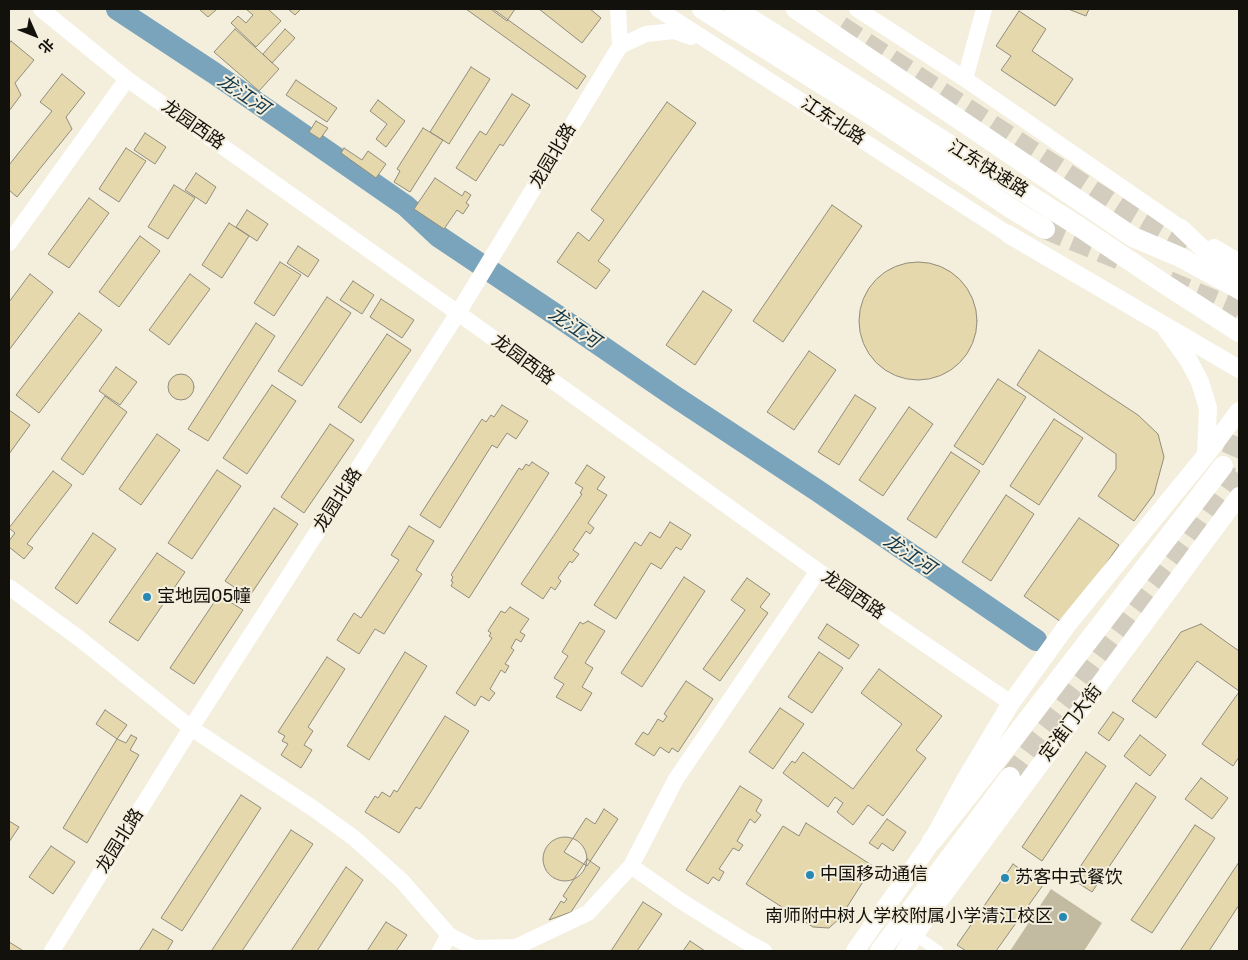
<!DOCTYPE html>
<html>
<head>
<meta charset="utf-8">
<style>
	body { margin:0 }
	#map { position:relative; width:1248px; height:960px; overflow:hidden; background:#f4eedd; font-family:Rubik,"Noto Sans SC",sans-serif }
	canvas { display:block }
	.frame { position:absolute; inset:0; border:10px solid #13110b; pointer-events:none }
	.north { position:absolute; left:10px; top:10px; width:50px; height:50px; -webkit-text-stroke:4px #f4eedd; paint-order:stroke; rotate:134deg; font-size:14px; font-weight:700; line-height:20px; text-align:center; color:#13110b }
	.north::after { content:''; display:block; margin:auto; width:18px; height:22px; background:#13110b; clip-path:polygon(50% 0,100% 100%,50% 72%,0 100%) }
</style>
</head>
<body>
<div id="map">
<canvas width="1248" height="960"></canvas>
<div class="frame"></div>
<div class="north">北</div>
</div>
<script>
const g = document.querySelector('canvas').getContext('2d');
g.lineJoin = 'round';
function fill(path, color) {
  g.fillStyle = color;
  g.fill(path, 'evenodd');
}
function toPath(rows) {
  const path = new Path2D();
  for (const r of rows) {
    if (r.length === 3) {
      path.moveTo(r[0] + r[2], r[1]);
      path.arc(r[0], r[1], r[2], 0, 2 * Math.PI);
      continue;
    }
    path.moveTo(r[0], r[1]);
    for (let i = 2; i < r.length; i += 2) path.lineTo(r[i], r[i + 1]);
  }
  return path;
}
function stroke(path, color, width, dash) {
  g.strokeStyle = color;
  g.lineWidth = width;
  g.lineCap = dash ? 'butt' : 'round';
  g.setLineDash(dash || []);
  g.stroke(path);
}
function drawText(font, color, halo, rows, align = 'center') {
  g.font = font + ' Rubik,"Noto Sans SC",sans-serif';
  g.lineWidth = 4;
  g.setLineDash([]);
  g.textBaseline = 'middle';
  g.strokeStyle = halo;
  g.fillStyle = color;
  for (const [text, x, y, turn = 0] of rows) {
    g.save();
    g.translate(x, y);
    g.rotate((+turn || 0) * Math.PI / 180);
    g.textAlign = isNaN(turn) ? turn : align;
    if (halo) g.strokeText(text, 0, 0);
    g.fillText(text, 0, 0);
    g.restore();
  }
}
fill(toPath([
	[1051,889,1102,923,1084,951,1010,951]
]), '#c3bba1');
stroke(toPath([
	[117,9,214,73,406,206,438,236,559,317,674,396,818,491,1036,640]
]), '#79a4bb', 22);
const building = toPath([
	[199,9,217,9,208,17,199,9],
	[246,9,268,9,281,21,256,47,231,23,238,16,246,23,253,15,246,9],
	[288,9,301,9,295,15,288,9],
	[466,9,493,9,586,76,577,89,466,9],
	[493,9,515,9,507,21,492,10,493,9],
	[539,9,590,9,601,18,582,43,539,9],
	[1068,9,1089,9,1086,16,1068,9],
	[1019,11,1046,29,1032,51,1073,79,1055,106,1001,70,1011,56,996,46,1019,11],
	[235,29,279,69,259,91,214,52,235,29],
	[285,29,295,38,272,63,263,54,285,29],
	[11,41,34,60,15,83,21,95,9,111,9,44,11,41],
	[471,67,490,79,449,144,430,132,471,67],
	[62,74,85,93,66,117,72,129,17,197,9,190,9,165,52,111,40,102,62,74],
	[296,80,337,108,327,122,286,95,296,80],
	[512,94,530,105,503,146,500,144,476,181,456,168,480,131,486,135,512,94],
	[378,100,405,121,386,147,376,139,387,124,370,111,378,100],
	[667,102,696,123,598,261,610,270,596,289,557,262,578,232,589,241,604,220,591,210,667,102],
	[316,121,328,128,320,139,309,132,316,121],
	[423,128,443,140,410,192,394,182,400,171,397,169,423,128],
	[145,133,166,147,155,164,134,150,145,133],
	[126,148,146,161,119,202,99,189,126,148],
	[344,148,362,160,368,151,386,164,376,178,341,153,344,148],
	[196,173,216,187,206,204,185,190,196,173],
	[435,178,462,196,465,191,471,195,466,203,469,205,463,214,457,210,444,229,414,209,435,178],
	[174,185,195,198,168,239,148,227,174,185],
	[89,198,109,213,69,268,48,254,89,198],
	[832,205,862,226,783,342,753,321,832,205],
	[247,210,268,224,257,241,236,227,247,210],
	[229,223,249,236,222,278,202,265,229,223],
	[140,236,160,251,119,307,99,292,140,236],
	[298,246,319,260,308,277,287,263,298,246],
	[918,321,59],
	[280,262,301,275,274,316,254,303,280,262],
	[30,274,53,292,9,350,9,302,30,274],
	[190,274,210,289,169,345,149,330,190,274],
	[353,281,374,295,362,314,340,300,353,281],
	[703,291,732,310,695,365,666,345,703,291],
	[327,297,351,313,302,386,278,371,327,297],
	[381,299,414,320,402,338,370,317,381,299],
	[79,313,102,330,39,413,16,395,79,313],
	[256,323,275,336,208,441,188,429,256,323],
	[387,334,411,350,361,423,338,407,387,334],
	[1039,350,1138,415,1158,434,1164,457,1154,494,1134,521,1098,496,1116,469,1116,454,1017,385,1039,350],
	[809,351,836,370,794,430,767,412,809,351],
	[116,367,137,382,120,405,99,391,116,367],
	[181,387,13],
	[998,379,1026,397,983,465,954,446,998,379],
	[272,385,296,401,247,474,223,458,272,385],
	[855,395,876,408,839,465,818,452,855,395],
	[105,396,127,412,83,475,61,459,105,396],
	[502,405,528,421,516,439,507,433,497,448,492,445,440,528,420,515,482,419,486,422,491,415,494,417,502,405],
	[909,407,933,424,883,496,859,480,909,407],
	[9,410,30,425,9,454,9,410],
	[1054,419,1083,438,1039,505,1010,486,1054,419],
	[330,424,354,440,304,513,281,497,330,424],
	[157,434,180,450,141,505,119,489,157,434],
	[951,452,980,471,936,538,907,519,951,452],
	[532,462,549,473,469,598,451,586,453,582,451,581,453,577,451,575,519,468,522,470,526,464,529,466,532,462],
	[587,465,605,477,597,489,607,495,588,523,594,528,590,534,586,531,573,550,579,554,572,563,570,561,558,578,561,581,555,590,551,587,543,599,521,584,582,494,580,493,583,488,575,483,587,465],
	[217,470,241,486,192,559,168,543,217,470],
	[53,471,72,485,27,544,33,548,24,559,9,547,9,541,15,533,9,528,53,471],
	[1006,495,1034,514,991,581,962,562,1006,495],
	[274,508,298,524,249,597,225,581,274,508],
	[1079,518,1119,545,1064,624,1024,596,1079,518],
	[670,522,691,535,681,550,676,547,661,569,651,563,616,619,594,605,635,542,641,546,650,532,660,538,670,522],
	[409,526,434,541,416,570,422,574,384,634,375,629,359,654,337,640,354,613,361,618,399,560,391,555,409,526],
	[93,533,116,549,77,604,55,588,93,533],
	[157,553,185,572,138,641,109,622,157,553],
	[684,577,705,591,642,687,621,673,684,577],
	[747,578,770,594,760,607,768,613,720,681,703,669,745,610,731,600,747,578],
	[219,595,243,610,194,684,170,668,219,595],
	[510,607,529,619,520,632,525,635,521,642,516,639,511,648,514,650,505,664,509,666,505,673,501,670,490,689,495,693,489,701,481,696,475,706,456,693,492,638,489,636,491,633,488,631,501,611,505,613,510,607],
	[588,621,605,631,585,663,593,668,582,687,592,693,581,711,556,697,564,684,554,678,568,656,562,652,580,622,583,624,588,621],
	[827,624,859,645,849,659,818,638,827,624],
	[1201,624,1239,651,1239,691,1197,661,1156,718,1132,701,1181,632,1201,624],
	[405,652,427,666,369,760,347,746,405,652],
	[819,652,843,668,812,713,788,697,819,652],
	[327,657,345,669,308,727,313,731,304,745,312,750,301,768,281,755,288,744,282,741,285,736,278,732,327,657],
	[879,669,942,716,916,750,926,758,883,816,868,805,853,825,837,812,843,803,835,797,828,807,783,773,792,761,795,763,803,752,853,789,902,724,861,693,879,669],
	[686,681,713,699,678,752,672,748,669,753,660,747,654,756,635,744,643,732,648,735,658,719,663,722,667,716,664,714,686,681],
	[1239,692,1239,757,1233,766,1202,744,1239,692],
	[780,708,804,724,773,769,749,752,780,708],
	[105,710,127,725,117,739,96,724,105,710],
	[1113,712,1124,719,1109,741,1098,733,1113,712],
	[445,716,469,731,420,809,416,807,399,833,365,812,375,796,378,798,382,792,390,797,394,790,397,792,445,716],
	[131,735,137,738,130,750,139,755,87,843,63,828,117,739,126,743,131,735],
	[1140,735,1166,755,1150,776,1124,756,1140,735],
	[1086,752,1106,766,1042,861,1022,847,1086,752],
	[1201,778,1228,798,1212,819,1185,799,1201,778],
	[1136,783,1156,797,1092,892,1072,879,1136,783],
	[740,786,762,800,756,811,761,815,755,823,750,819,737,841,743,845,739,851,733,848,719,869,724,872,719,881,713,877,708,884,686,870,740,786],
	[241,795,261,808,182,931,161,918,241,795],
	[604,809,618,819,587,866,564,852,586,818,595,824,604,809],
	[887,819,906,832,893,851,882,843,878,849,869,843,887,819],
	[9,821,19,827,9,842,9,821],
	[806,823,873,866,840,918,829,928,813,927,746,884,783,826,799,836,806,823],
	[1195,825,1215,838,1152,933,1131,920,1195,825],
	[291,830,313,844,242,951,213,951,212,950,291,830],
	[565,859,22],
	[51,846,75,862,53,894,29,877,51,846],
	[587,859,600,868,571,912,549,920,561,901,564,903,567,899,563,896,587,859],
	[1239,862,1239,905,1209,951,1180,951,1239,862],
	[1013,864,1043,885,996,951,966,951,957,945,1013,864],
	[346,867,363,880,317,951,291,951,346,867],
	[643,902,662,914,637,951,611,951,643,902],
	[386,922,407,935,396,951,367,951,386,922],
	[153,929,173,941,167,951,139,951,153,929],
	[690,941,705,951,683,951,690,941],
	[9,942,22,950,21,951,9,951,9,942]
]);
fill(building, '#e5d8ad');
stroke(building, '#918c7c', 1);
stroke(toPath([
	[841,26,1134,217,1172,239,1206,263],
	[1045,229,1120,260],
	[1169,281,1227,305,1239,313],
	[1219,483,1239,437],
	[1010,777,1186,544,1239,470]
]), '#d2cdbe', 20, [20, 10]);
stroke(toPath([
	[915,935,938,951]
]), '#fff', 11);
stroke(toPath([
	[41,9,127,79,458,313,818,571,1011,703],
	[618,9,620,46],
	[658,9,1008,234],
	[857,9,965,79,1181,228],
	[620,46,646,34,674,31,691,37],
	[965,79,984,9],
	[9,243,127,79],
	[9,587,80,639,191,728,314,809,354,838,402,881,449,935,474,948,516,947,588,913,631,866,676,779,818,571],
	[631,866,681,901,745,941,764,951],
	[52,951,191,728,458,313,620,46],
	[440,951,449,935]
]), '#fff', 16);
stroke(toPath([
	[1181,228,1239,283],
	[1008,234,1239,369],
	[1214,248,1239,263],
	[1167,330,1189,361,1200,382,1208,408,1206,455],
	[855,951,932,841,965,780,1011,703,1068,624,1206,455,1239,411],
	[905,951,922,924,1239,496]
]), '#fff', 18);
stroke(toPath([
	[702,9,873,116,1012,209,1045,229],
	[735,9,1078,226,1160,281,1239,332],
	[796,9,1133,237,1180,257,1239,289],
	[932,841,1005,749,1223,466],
	[880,951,1010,777]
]), '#fff', 20);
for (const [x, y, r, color] of [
	[147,597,5,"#2789b3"],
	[810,875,5,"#2789b3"],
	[1005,878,5,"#2789b3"],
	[1063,917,5,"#2789b3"]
]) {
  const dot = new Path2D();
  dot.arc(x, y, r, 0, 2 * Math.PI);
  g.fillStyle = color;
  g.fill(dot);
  stroke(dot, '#f4eedd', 2);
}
drawText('18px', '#13110b', '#f4eedd', [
	["江东北路",833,121,33],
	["龙园西路",193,125,35],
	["龙园北路",553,156,-59],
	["江东快速路",988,169,32],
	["龙园西路",523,360,36],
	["龙园北路",338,500,-57],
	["龙园西路",853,595,34],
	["定淮门大街",1071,723,-53],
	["龙园北路",120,841,-58]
]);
drawText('18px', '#13110b', '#f4eedd', [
	["宝地园05幢",157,597],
	["中国移动通信",820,875],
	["苏客中式餐饮",1015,878],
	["南师附中树人学校附属小学清江校区",1053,917,"right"]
], 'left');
drawText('italic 19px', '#14394b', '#f4eedd', [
	["龙江河",243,95,34],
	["龙江河",574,328,34],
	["龙江河",909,555,34]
]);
</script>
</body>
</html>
